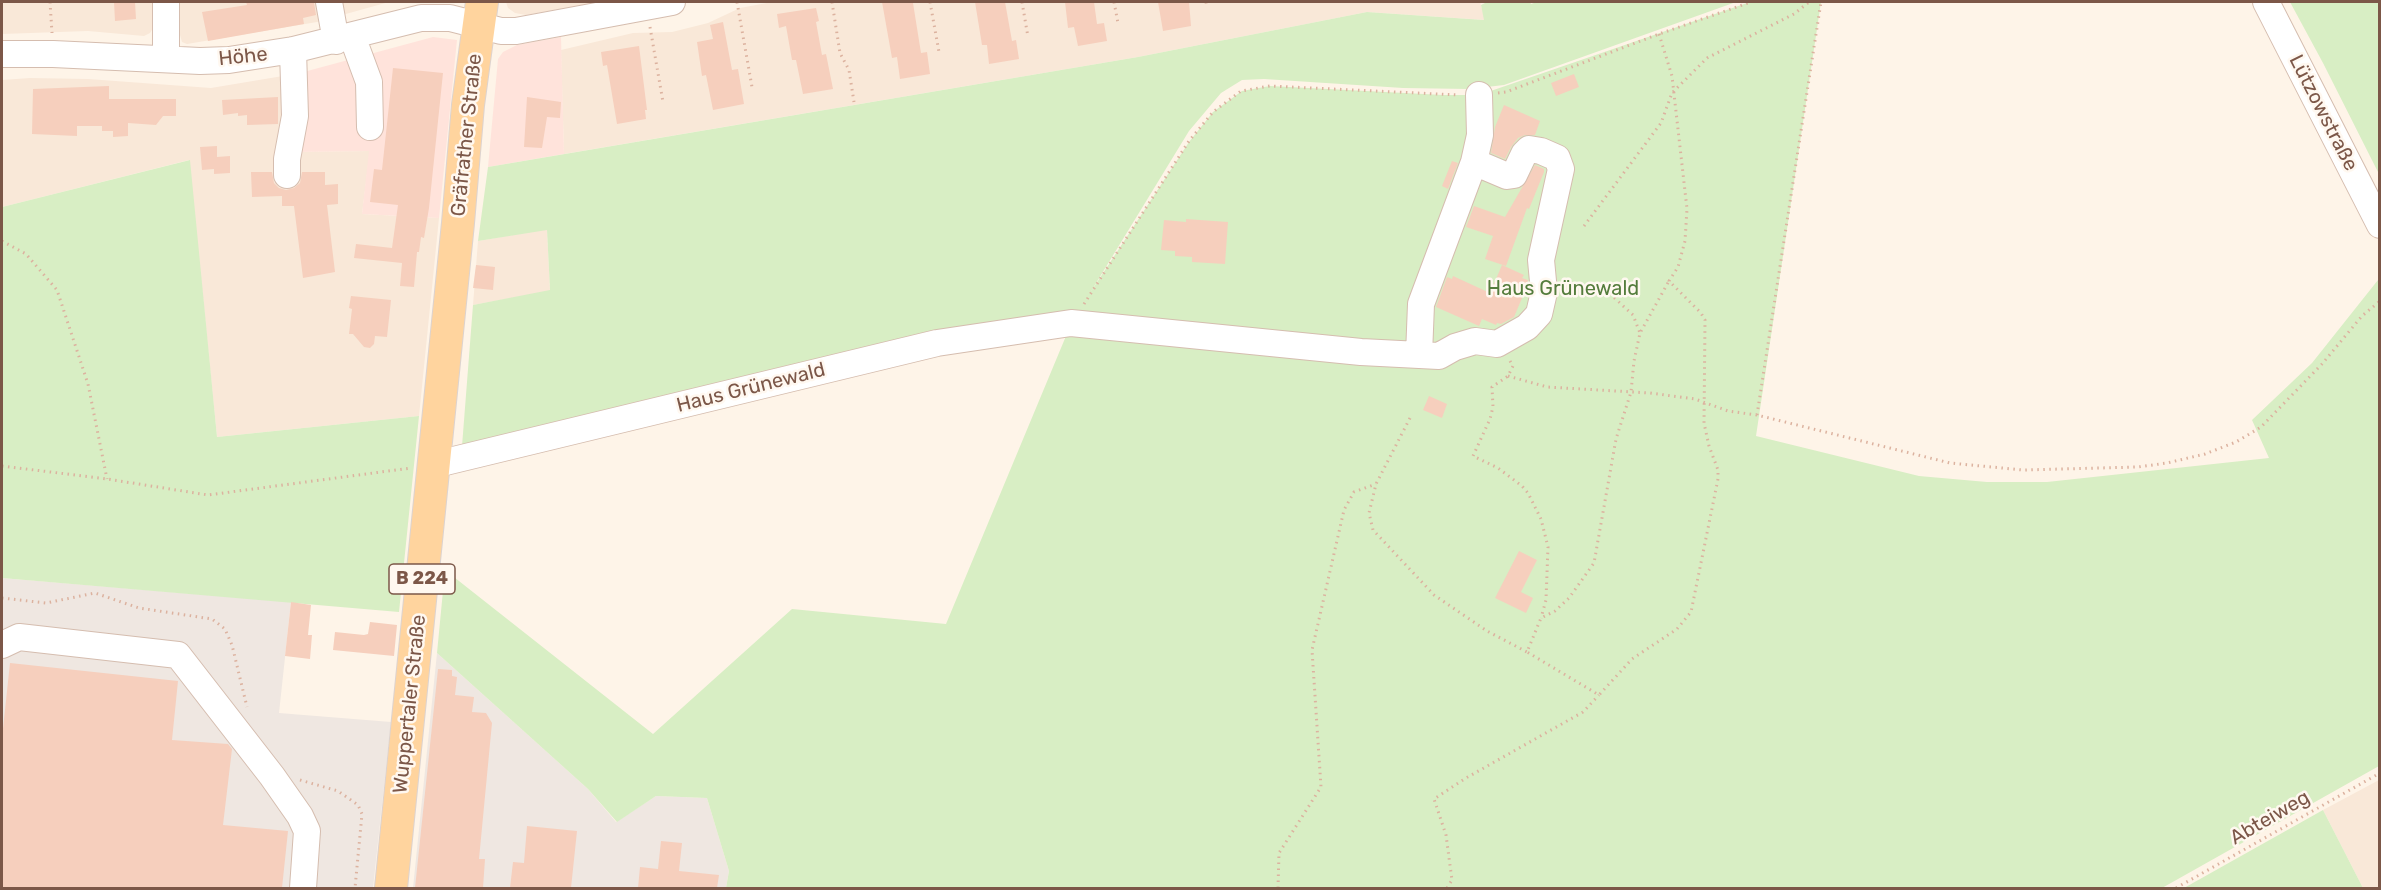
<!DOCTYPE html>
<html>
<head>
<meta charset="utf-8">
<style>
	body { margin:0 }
	#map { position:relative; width:2381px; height:890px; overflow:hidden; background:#fef4e8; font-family:Rubik,sans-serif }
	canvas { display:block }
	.frame { position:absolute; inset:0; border:3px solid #7c5748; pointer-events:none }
</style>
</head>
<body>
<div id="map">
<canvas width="2381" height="890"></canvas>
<div class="frame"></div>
</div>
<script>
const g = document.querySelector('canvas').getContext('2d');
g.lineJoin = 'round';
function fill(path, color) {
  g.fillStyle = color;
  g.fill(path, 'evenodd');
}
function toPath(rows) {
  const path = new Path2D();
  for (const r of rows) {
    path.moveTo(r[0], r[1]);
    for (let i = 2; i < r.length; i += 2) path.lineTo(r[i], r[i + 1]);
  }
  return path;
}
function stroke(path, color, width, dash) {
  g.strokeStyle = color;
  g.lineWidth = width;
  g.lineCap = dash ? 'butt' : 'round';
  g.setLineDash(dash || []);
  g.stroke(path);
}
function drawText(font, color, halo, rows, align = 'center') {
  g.font = font + ' Rubik,sans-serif';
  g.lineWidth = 5;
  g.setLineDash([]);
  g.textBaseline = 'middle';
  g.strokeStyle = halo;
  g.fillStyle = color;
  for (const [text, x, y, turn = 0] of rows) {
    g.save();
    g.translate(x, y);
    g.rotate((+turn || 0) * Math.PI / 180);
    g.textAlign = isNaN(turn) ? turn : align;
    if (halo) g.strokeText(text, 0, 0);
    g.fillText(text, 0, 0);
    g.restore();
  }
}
fill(toPath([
	[2,2,153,2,153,28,150,33,144,36,88,31,2,34],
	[180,2,389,2,317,22,187,44,182,42,180,35],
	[506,2,600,2,526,15,515,13,508,8],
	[772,2,1480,2,1485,20,1367,12,1138,57,564,154,561,50,633,33,672,32,708,23,740,8],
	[289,75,285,152,370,151,362,214,439,218,419,416,217,437,189,160,2,207,2,80,30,78,88,79,211,88],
	[547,229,550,291,473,305,478,241],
	[2379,780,2379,888,2363,888,2323,810]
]), '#f9e8d8');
fill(toPath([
	[433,37,457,40,439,218,362,214,369,151,295,152,300,73],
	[561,37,564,154,488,167,498,59,503,52,517,45]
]), '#ffe3db');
fill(toPath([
	[2,578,291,602,279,713,391,722,373,888,2,888],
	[437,653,588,789,616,822,656,796,707,798,729,871,726,888,413,888]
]), '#efe7e1');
fill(toPath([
	[1487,2,1530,2,1531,4,1537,2,1736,2,1504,85,1469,89,1403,88,1264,79,1242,80,1221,93,1189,131,1090,293,1189,142,1213,112,1242,91,1270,86,1443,95,1479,95,1750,2,1821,2,1756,436,1919,476,1987,482,2047,482,2269,458,2252,420,2312,363,2378,280,2379,766,2162,888,726,888,729,871,707,798,656,796,617,822,588,789,437,653,445,570,653,734,792,609,946,624,1071,324,461,459,473,305,550,290,547,230,478,241,488,167,1138,57,1367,12,1484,20,1481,5],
	[2290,2,2379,2,2379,174,2323,63],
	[190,160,217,437,419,416,399,612,2,578,2,207],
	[2323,810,2363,888,2184,888]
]), '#d8eec4');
fill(toPath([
	[114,2,135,2,136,19,115,21],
	[246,2,314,2,316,15,303,18,304,24,208,41,202,12,247,5],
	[882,2,913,3,921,53,927,52,930,74,900,79,897,57,892,58],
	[975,2,1005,2,1012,41,1016,40,1019,59,989,64,987,45,982,45],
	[1065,2,1094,2,1097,24,1104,23,1107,41,1078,46,1074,27,1068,28],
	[1158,2,1189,2,1191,26,1163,31],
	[816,8,819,21,816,22,822,55,826,54,833,89,803,94,796,60,792,60,786,26,779,28,777,14],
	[723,22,732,70,738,69,744,104,713,110,706,75,702,76,697,42,713,39,710,25],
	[639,46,647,110,645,110,646,119,617,124,607,65,603,66,601,52],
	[393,68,443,73,429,208,424,238,421,237,419,252,417,252,414,287,400,286,402,263,354,258,356,244,392,248,398,205,370,202,374,169,382,170],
	[1574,74,1579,87,1556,96,1551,83],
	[109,86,109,99,176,99,176,116,163,116,156,125,128,123,128,136,113,137,113,131,102,131,102,126,77,126,77,136,32,134,33,89],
	[278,97,278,124,247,125,247,115,238,116,238,113,223,115,222,100],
	[527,97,561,102,560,118,547,117,542,148,524,147],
	[1504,105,1540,121,1535,135,1525,135,1518,138,1511,147,1505,159,1491,153,1495,127],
	[217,146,217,157,230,156,230,173,214,174,214,169,202,170,200,147],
	[1452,161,1458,163,1448,189,1442,186],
	[1535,165,1544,169,1544,172,1529,209,1527,208,1506,266,1485,259,1493,236,1466,227,1474,206,1505,217],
	[251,172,272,172,274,183,279,188,286,190,294,188,300,183,302,172,325,172,325,185,338,184,338,204,327,205,335,272,303,278,294,206,282,206,282,196,252,197],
	[1186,219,1228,222,1225,264,1192,262,1192,257,1175,256,1175,251,1161,250,1164,220,1186,222],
	[476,265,495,267,493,290,473,288],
	[1502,265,1524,275,1522,278,1528,280,1528,284,1514,317,1501,324,1497,323,1496,325,1482,319,1479,326,1436,307,1447,277,1452,279,1453,276,1490,293],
	[351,296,391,300,387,337,375,336,374,344,370,348,364,347,353,334,349,334,352,309,349,308],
	[1429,396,1447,404,1442,418,1423,410],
	[1519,551,1537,560,1521,592,1533,598,1526,613,1495,598],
	[291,602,311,605,308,635,312,635,310,659,285,656],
	[370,622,397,625,394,656,333,650,335,632,364,635,368,634],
	[10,663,178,681,172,740,228,744,232,749,223,825,288,831,282,888,2,888,2,738],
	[438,669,452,670,452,676,457,677,455,695,474,697,472,712,486,713,492,723,479,859,485,859,483,888,415,888],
	[527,826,577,831,571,888,510,888,513,862,524,863],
	[661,841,682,843,679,871,719,875,717,888,638,888,640,867,658,869]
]), '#f6cfbd');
const minor = toPath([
	[166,2,166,59],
	[329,2,336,41],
	[2266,2,2380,225],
	[352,36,369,82,370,127],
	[2,54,53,54,200,61,229,60,293,50,421,18,450,18,501,31,516,31,672,2],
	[287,175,287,159,295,116,293,50],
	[1419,355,1421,304,1474,162,1480,135,1479,95],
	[433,465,937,343,1071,323,1361,352,1439,356,1455,347,1475,341,1497,344,1527,327,1539,314,1544,292,1541,260,1561,169,1557,158,1541,151,1529,149,1524,154,1514,175,1507,176,1474,162],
	[2,645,19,637,178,655,272,776,300,816,307,831,303,888]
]);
const major = toPath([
	[391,888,458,223,468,105,482,2]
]);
stroke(minor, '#d5bdaf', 28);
stroke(major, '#ddd3cf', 34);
stroke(toPath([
	[50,2,52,33],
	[737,2,752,87],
	[832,2,840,53,849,70,854,102],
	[930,2,939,52],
	[1022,2,1028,37],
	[1114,2,1118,23],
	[1206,2,1207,8],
	[650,27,663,102],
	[1659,34,1672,76,1687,209,1685,241,1678,267,1669,281,1701,313,1705,320,1704,423,1709,446,1718,470,1718,479,1691,612,1677,629,1632,659,1599,695,1527,652,1541,618,1555,611,1569,598,1594,563,1616,439,1631,392,1634,361,1640,333,1669,281],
	[1498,93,1506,92,1659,34,1751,2],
	[1584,226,1661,123,1672,93,1707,58,1794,14,1809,2],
	[2,241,26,254,57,290,88,384,107,479],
	[1564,281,1582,288,1608,292,1633,315,1640,333],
	[1084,304,1189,141,1213,112,1241,91,1270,86,1458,95],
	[1510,361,1513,366,1508,376,1492,387,1493,407,1490,419,1473,456,1498,468,1522,486,1528,493,1541,519,1548,547,1546,600,1541,618],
	[1508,376,1547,387,1650,393,1695,399,1728,411,1757,415,1950,463,2023,470,2138,467,2167,463,2205,454,2236,442,2261,427,2322,364,2362,316,2380,301],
	[1757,415,1821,2],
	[1410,418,1376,484,1369,513,1373,530,1434,595,1487,631,1527,652],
	[2,466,107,479,208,495,411,468],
	[2,598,46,603,95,593,139,608,212,619,225,629,232,645,247,707],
	[300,780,338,791,358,805,362,814,355,888],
	[1278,888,1279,853,1321,787,1312,650,1344,510,1354,492,1376,484],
	[1447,888,1452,880,1446,835,1434,799,1466,778,1583,712,1599,695],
	[2176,888,2380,773]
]), '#dcb29f', 3, [1.5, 4.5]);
stroke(minor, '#fff', 26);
stroke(major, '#ffd49e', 32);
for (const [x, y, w] of [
	[422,579,66]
]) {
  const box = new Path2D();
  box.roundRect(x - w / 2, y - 15, w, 30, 4.5);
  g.fillStyle = '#fff8f0';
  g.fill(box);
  stroke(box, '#7c5748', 1.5);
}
drawText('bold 18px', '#7c5748', null, [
	["B 224",422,579]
]);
drawText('20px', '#7c5748', '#fff8f0', [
	["Höhe",243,57,-6],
	["Lützowstraße",2323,113,63],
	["Gräfrather Straße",467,135,-84],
	["Haus Grünewald",751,388,-14],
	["Wuppertaler Straße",410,704,-84],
	["Abteiweg",2270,818,-30]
]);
drawText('20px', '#547c3c', '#fff8f0', [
	["Haus Grünewald",1563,289]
]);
</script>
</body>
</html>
